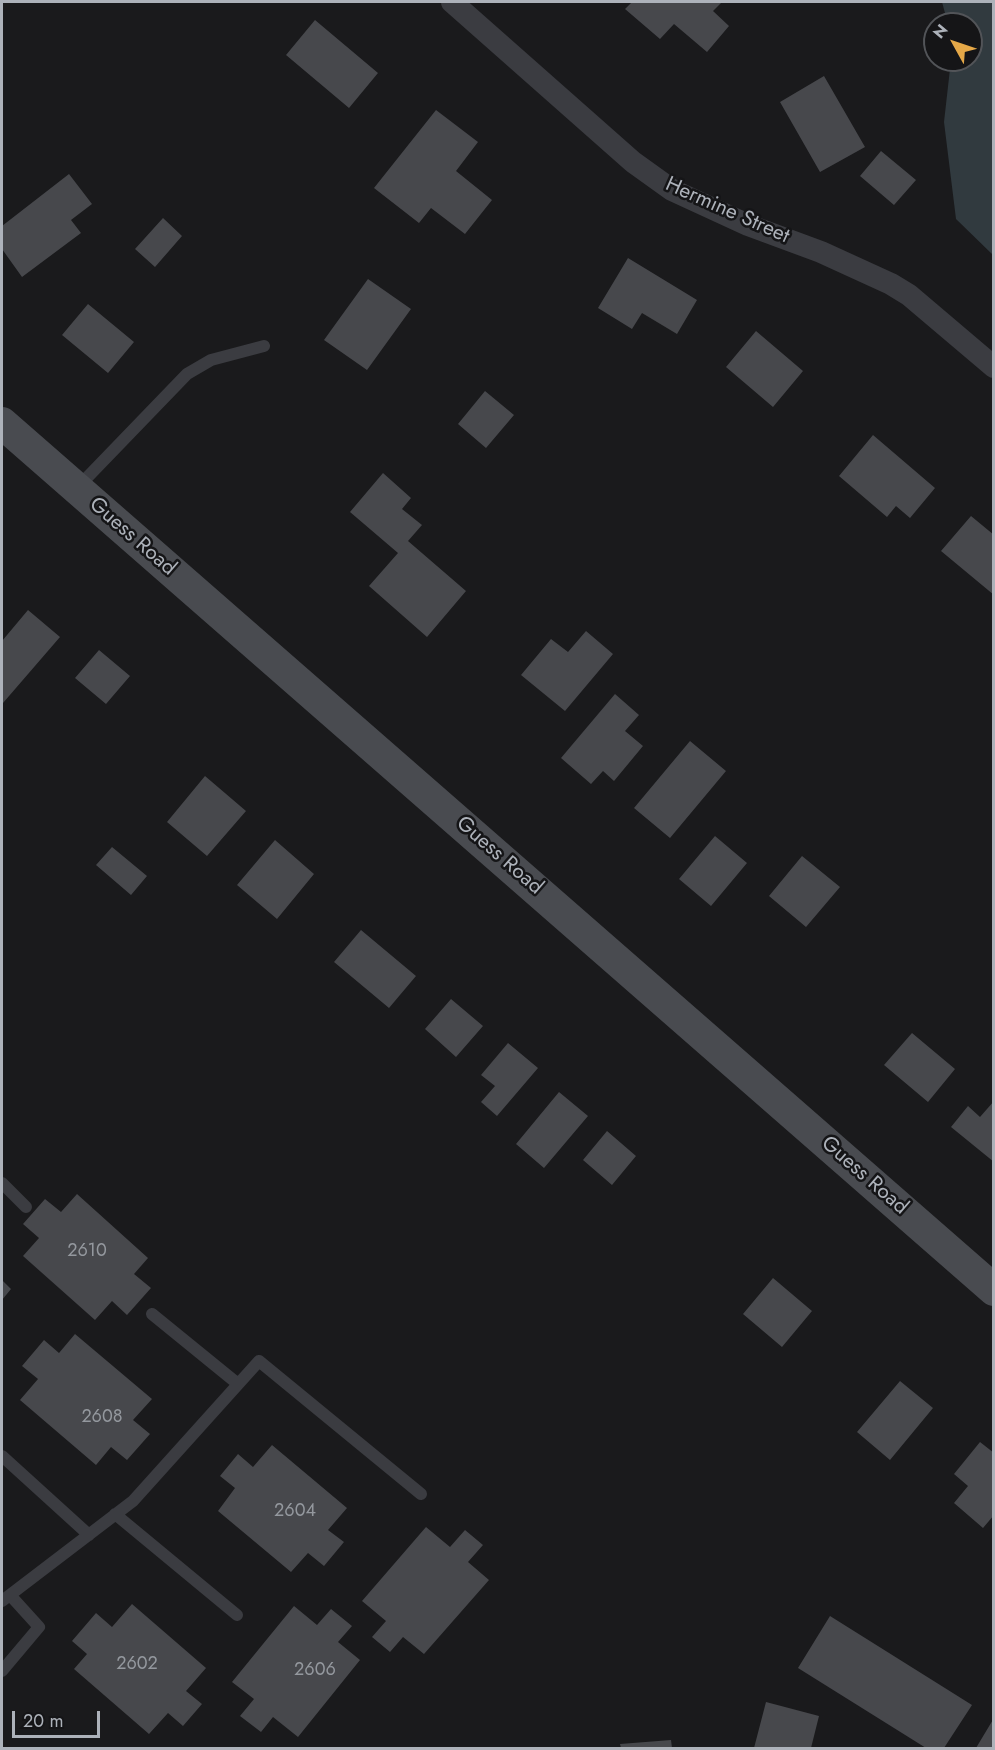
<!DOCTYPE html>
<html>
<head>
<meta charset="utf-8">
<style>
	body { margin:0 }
	#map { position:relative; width:995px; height:1750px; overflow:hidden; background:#1a1a1c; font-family:Jost,sans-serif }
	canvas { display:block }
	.frame { position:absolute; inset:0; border:3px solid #adb2ba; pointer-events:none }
	.north { position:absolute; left:923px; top:12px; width:60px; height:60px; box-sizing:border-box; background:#151517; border:2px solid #525458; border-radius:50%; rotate:310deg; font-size:16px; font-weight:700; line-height:24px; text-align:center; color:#adb2ba }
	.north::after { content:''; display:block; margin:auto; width:21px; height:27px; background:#e5a848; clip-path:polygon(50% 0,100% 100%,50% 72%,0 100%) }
	.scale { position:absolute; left:12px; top:1711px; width:88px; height:27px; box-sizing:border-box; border:3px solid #adb2ba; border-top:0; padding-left:8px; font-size:18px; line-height:21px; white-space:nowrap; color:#adb2ba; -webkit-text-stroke:4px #151517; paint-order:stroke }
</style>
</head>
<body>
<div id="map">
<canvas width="995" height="1750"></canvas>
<div class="frame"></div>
<div class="north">N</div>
<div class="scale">20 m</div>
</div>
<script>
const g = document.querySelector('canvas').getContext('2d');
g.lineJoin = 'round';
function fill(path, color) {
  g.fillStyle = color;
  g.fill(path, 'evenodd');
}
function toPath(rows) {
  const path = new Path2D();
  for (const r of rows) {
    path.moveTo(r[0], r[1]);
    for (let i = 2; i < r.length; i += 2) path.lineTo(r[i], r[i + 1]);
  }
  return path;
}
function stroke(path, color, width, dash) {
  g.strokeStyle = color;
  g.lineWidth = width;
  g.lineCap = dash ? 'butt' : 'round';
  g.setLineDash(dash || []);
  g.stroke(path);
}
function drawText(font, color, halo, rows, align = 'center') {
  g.font = font + ' Jost,sans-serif';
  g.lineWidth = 5;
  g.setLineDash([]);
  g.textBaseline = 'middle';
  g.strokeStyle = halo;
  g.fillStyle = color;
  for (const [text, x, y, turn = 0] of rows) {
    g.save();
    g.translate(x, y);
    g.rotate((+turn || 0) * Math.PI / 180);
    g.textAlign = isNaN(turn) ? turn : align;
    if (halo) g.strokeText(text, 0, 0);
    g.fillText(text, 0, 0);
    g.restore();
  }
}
fill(toPath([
	[942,2,993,2,993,255,956,219,944,122,951,60,971,60,971,24,948,24]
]), '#313a3f');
fill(toPath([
	[632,2,722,2,713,11,729,26,707,52,674,24,660,39,625,9],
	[315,20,378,73,349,108,286,55],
	[824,76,865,147,820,172,780,102],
	[436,110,478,142,456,171,492,200,465,234,431,208,419,223,374,188],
	[881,151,916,180,894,205,860,176],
	[69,174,92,204,71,220,81,233,22,277,2,249,2,226],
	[163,218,182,236,155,267,135,249],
	[628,258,697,300,677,334,642,313,632,329,598,308],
	[368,279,411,309,367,370,324,340],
	[88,304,134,342,108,373,62,335],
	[756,331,803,371,773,407,726,367],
	[485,391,514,415,486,448,458,424],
	[873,435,935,488,910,518,896,506,887,517,839,476],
	[383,473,411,498,402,509,422,525,408,541,466,591,427,637,369,586,398,553,350,512],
	[971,516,994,535,994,595,941,551],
	[28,610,60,637,3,703,2,641],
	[586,631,613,654,565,711,521,675,551,639,568,652],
	[99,650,130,676,106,704,75,678],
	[615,694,639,715,625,731,643,746,614,781,603,771,591,784,561,758],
	[690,741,726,771,670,838,634,808],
	[205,776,246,811,207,856,167,822],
	[715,836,747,863,711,906,679,879],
	[275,840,314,874,277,919,237,885],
	[112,847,147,876,131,895,96,865],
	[802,856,840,887,806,927,769,896],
	[361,930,416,976,389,1008,334,962],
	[451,999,483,1026,456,1057,425,1029],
	[912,1033,955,1069,928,1102,884,1065],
	[508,1043,538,1068,497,1116,481,1102,495,1086,481,1075],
	[559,1092,588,1116,544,1168,516,1144],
	[994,1101,994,1162,951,1127,968,1106,980,1117],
	[607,1131,636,1156,612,1185,583,1160],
	[77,1194,148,1258,134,1274,151,1288,127,1315,112,1301,95,1320,23,1256,39,1238,23,1224,45,1199,61,1212],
	[773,1278,812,1311,782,1347,743,1314],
	[2,1280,11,1289,2,1300],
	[75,1334,152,1399,133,1420,150,1434,127,1460,111,1447,96,1465,20,1400,38,1379,22,1366,44,1340,59,1353],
	[900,1381,933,1408,890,1460,857,1432],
	[980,1442,994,1453,994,1515,983,1528,954,1503,968,1486,954,1474],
	[272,1445,347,1508,328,1530,344,1542,324,1566,308,1553,291,1572,218,1511,235,1488,220,1476,238,1454,253,1467],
	[426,1527,450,1547,465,1530,483,1545,468,1562,489,1580,424,1654,403,1637,390,1652,372,1637,386,1621,362,1601],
	[132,1604,206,1668,186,1691,202,1704,183,1726,168,1713,149,1734,74,1669,87,1654,72,1641,96,1613,112,1627],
	[294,1606,317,1625,331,1609,352,1626,338,1642,360,1660,298,1737,273,1717,261,1732,240,1716,254,1699,232,1682],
	[830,1616,972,1705,944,1748,926,1748,798,1668],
	[766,1702,819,1716,811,1748,754,1748],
	[994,1718,994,1748,976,1748],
	[671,1740,672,1748,621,1748,620,1744]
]), '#47484c');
stroke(toPath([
	[77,488,187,374,211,360,264,346],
	[2,1183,26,1207],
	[152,1314,238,1384],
	[2,1456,89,1535],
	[115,1514,237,1615],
	[2,1601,133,1501,259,1361,421,1494],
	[2,1671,39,1627,10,1595]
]), '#3b3c41', 12);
stroke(toPath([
	[452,2,633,162,672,190,748,225,821,252,891,284,909,295,994,367]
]), '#3b3c41', 22);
stroke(toPath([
	[2,423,994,1290]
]), '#494b50', 32);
drawText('18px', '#94989e', null, [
	["2610",87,1252],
	["2608",102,1418],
	["2604",295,1512],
	["2602",137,1665],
	["2606",315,1671]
]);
drawText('21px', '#adb2ba', '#151517', [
	["Hermine Street",727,211,24],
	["Guess Road",132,537,41],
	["Guess Road",499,856,41],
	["Guess Road",864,1176,41]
]);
</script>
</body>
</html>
